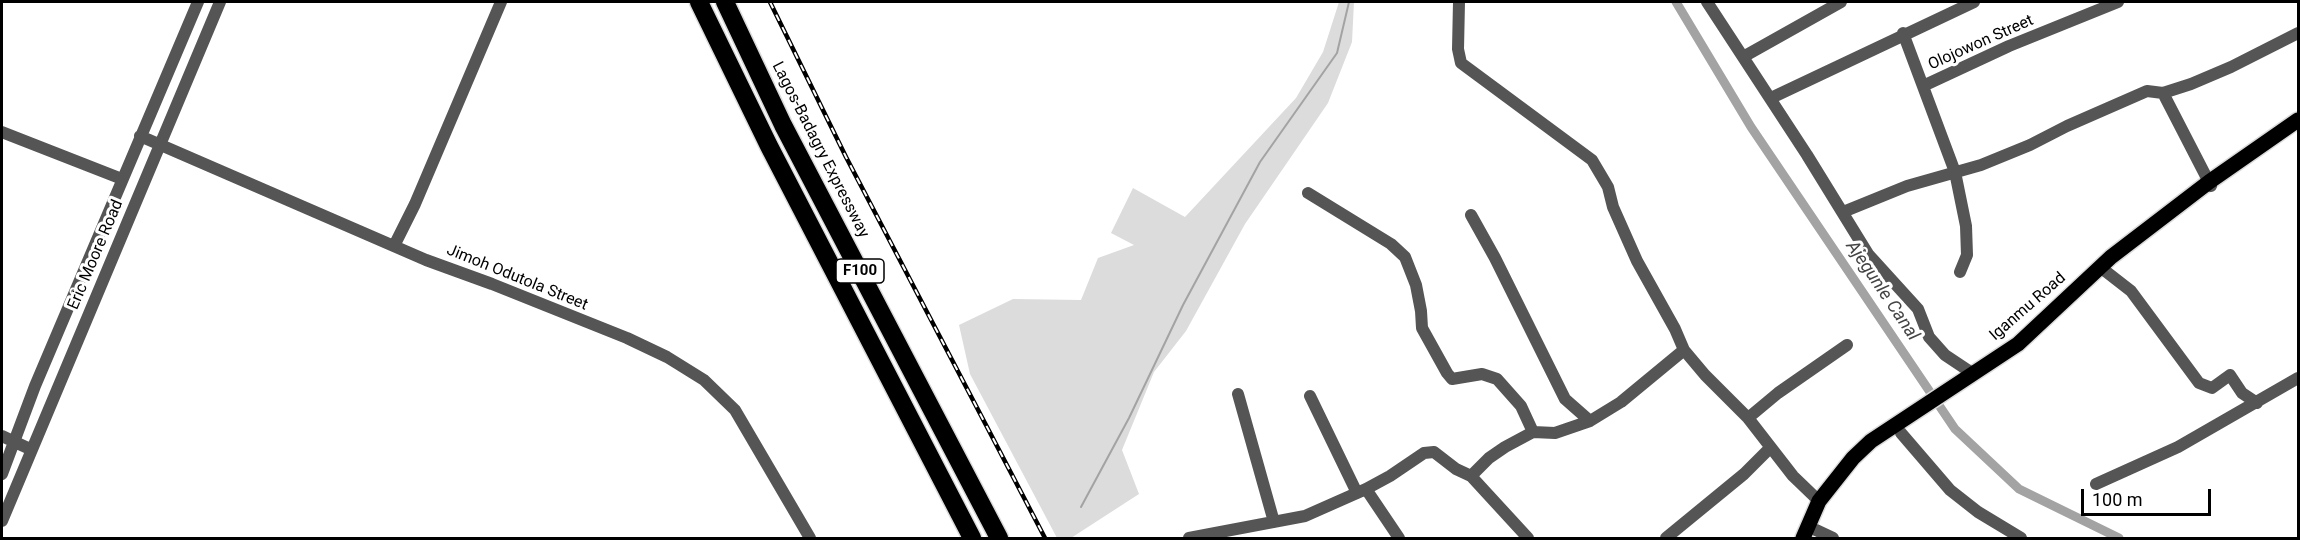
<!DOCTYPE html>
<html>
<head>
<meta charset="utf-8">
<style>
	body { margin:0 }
	#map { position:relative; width:2300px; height:540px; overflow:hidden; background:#fff; font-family:Roboto,sans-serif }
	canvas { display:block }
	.frame { position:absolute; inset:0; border:3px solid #000; pointer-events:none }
	.scale { position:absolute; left:2081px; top:489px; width:130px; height:27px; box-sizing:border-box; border:3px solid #000; border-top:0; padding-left:8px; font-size:18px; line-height:21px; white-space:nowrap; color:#000; -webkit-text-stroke:4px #fff; paint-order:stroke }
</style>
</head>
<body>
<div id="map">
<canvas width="2300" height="540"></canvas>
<div class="frame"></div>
<div class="scale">100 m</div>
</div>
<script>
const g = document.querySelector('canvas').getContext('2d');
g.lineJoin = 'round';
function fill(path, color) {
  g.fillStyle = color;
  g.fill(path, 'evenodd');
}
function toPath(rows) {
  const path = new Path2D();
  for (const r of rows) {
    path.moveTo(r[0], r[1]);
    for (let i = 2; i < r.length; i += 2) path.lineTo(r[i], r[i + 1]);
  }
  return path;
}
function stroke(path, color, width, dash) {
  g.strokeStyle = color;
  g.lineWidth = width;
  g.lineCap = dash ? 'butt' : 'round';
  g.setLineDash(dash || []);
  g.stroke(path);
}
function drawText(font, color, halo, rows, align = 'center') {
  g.font = font + ' Roboto,sans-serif';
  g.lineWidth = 6;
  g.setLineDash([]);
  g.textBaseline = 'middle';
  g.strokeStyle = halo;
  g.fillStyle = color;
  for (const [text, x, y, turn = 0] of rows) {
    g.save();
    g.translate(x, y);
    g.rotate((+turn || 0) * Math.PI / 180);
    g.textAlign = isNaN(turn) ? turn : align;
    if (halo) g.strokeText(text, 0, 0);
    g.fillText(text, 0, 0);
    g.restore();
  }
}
fill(toPath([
	[1339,2,1354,2,1352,42,1328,103,1245,224,1186,331,1154,372,1122,450,1139,494,1071,538,1057,538,970,374,959,325,1013,299,1081,300,1098,258,1134,245,1111,233,1133,188,1185,217,1296,98,1323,52]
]), '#dcdcdc');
stroke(toPath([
	[1081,507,1129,418,1183,305,1260,162,1337,53,1349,2]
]), '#a3a3a3', 2);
stroke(toPath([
	[1676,2,1751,127,1955,429,2019,489,2119,538]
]), '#a3a3a3', 9);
const major = toPath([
	[1803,538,1819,501,1853,458,1871,441,2018,344,2111,257,2209,182,2298,120]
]);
const highway = toPath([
	[699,2,769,146,972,538],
	[725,2,783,125,999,538]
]);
stroke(major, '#dbdbdb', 18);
stroke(highway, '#dbdbdb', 21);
stroke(toPath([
	[1459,2,1458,49,1461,63,1592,160,1608,187,1613,207,1637,261,1675,329,1684,350,1705,375,1748,418,1793,476,1819,501],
	[1707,2,1807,155,1868,254,1918,309,1929,337,1945,355,1972,373],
	[1903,33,1955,172,1966,226,1967,255,1960,272],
	[1743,57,1841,2],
	[1923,86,2009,46,2118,2],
	[2163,93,2211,186],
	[1771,98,1974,2],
	[2,132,122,179],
	[140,136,426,260,492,284,627,338,667,357,704,380,735,410,810,538],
	[1308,193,1391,244,1405,257,1416,285,1421,311,1422,328,1447,373,1452,379,1482,374,1497,379,1521,406,1533,432],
	[1843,212,1907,186,1981,165,2030,145,2067,126,2147,91,2163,93,2191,84,2231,67,2298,33],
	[1471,215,1495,258,1565,399,1590,421],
	[394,246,415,204,501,2],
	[2102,265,2104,270,2131,291,2199,383,2212,388,2230,375,2242,393,2257,403],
	[1238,394,1274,522],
	[1310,396,1357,493],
	[1748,418,1778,393,1847,345],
	[1901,433,1950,490,1978,512,2021,538],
	[2,436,30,449],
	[2,474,35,386,198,2],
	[1471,476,1489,458,1505,447,1533,432,1555,433,1590,421,1621,402,1684,350],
	[2096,484,2178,447,2298,378],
	[1366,489,1399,538],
	[2,521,220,2],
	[1816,530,1833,538],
	[1189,538,1305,516,1366,489,1390,476,1424,453,1434,452,1456,469,1471,476,1528,538],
	[1666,538,1744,474,1770,448]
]), '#555', 12);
stroke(major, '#000', 15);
stroke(highway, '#000', 18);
const rail = toPath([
	[770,2,846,157,1045,538]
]);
stroke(rail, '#000', 4.5);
stroke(rail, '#fff', 2, [7]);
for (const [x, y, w] of [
	[860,271,48]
]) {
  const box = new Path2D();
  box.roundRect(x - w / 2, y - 12, w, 24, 4.5);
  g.fillStyle = '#fff';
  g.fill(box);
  stroke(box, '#000', 1.5);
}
drawText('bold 15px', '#000', null, [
	["F100",860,271]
]);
drawText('16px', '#000', '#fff', [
	["Olojowon Street",1981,43,-24],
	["Lagos-Badagry Expressway",820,150,63],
	["Eric Moore Road",96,255,-67],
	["Jimoh Odutola Street",517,278,22],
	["Iganmu Road",2028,307,-41]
]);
drawText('italic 18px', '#444', '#fff', [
	["Ajegunle Canal",1882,291,56]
]);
</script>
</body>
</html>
